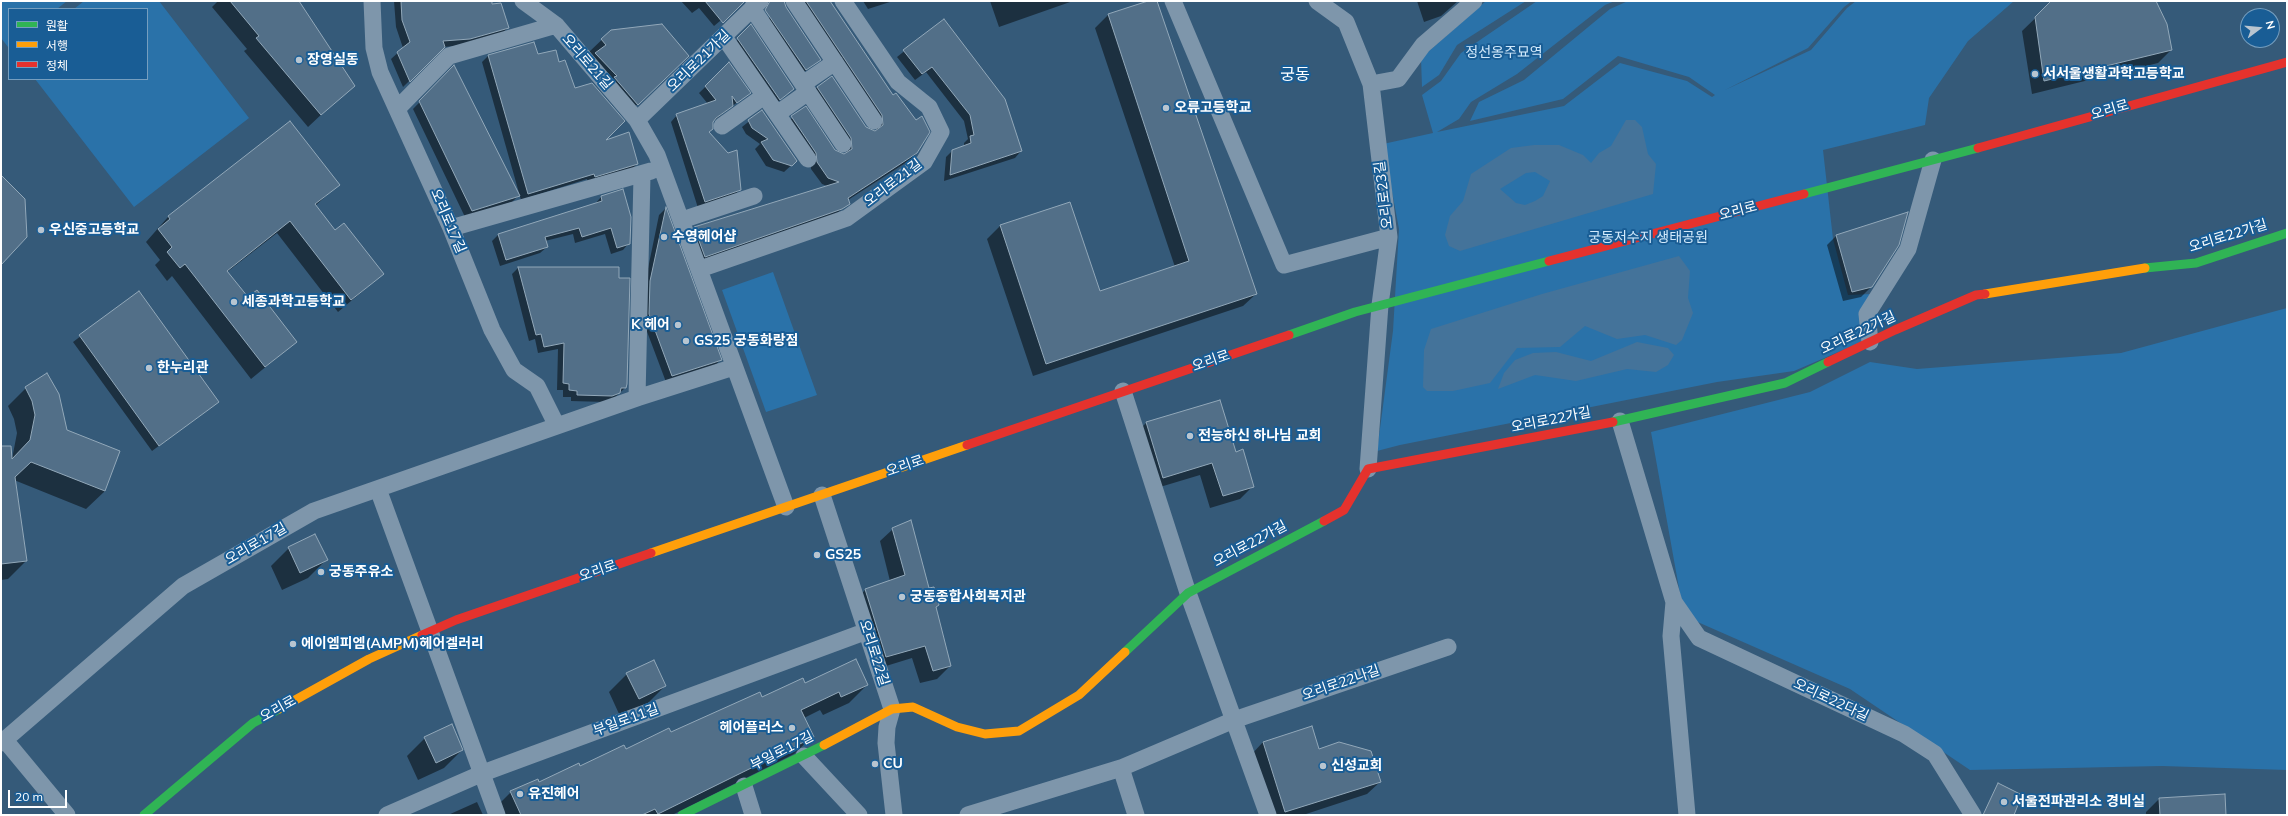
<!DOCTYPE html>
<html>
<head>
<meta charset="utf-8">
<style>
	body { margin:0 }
	#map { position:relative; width:2288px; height:816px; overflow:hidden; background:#355a79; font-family:Mulish,"Noto Sans KR",sans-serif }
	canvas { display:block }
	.frame { position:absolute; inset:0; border:2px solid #fff; pointer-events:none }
	.legend { position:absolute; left:8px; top:8px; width:140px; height:72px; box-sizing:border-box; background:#195d95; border:1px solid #759ebf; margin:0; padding:5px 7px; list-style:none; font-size:12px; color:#fff }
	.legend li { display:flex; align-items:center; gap:8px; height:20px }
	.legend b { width:20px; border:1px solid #759ebf }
	.north { position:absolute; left:2240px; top:8px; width:40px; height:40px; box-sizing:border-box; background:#195d95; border:1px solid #759ebf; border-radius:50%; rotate:74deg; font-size:11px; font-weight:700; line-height:16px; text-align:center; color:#fff }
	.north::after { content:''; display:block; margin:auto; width:14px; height:18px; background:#b8c5d0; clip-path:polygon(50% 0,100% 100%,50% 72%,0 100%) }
	.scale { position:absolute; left:8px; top:790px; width:59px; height:18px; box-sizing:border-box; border:2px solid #fff; border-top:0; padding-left:5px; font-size:12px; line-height:14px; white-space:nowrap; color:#fff; -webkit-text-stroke:3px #195d95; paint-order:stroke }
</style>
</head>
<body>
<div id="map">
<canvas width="2288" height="816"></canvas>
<div class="frame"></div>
<ul class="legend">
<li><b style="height:5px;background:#30b455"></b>원활</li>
<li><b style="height:5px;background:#ff9f0a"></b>서행</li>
<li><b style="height:5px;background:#e5322d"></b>정체</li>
</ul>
<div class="north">N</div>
<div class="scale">20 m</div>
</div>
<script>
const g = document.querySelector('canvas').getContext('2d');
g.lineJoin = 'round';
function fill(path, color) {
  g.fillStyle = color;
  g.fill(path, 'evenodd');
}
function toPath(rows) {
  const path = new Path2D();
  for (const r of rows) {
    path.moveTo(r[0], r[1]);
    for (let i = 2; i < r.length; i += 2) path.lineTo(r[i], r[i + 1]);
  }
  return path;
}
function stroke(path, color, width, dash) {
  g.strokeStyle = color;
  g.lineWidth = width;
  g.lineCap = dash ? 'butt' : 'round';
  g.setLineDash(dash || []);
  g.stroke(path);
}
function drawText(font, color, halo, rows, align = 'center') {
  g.font = font + ' Mulish,"Noto Sans KR",sans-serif';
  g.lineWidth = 4;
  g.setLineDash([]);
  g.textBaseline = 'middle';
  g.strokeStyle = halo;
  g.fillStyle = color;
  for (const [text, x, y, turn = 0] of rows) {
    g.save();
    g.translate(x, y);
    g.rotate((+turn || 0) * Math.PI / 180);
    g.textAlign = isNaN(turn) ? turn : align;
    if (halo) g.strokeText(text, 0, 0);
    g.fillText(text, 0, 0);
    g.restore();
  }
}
fill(toPath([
	[1,1,67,1,57,9,9,9,8,47,1,38],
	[84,1,159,1,249,118,134,207,35,79,147,79,147,9,74,9],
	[1486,1,1526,1,1457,45,1439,75,1422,87,1421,58],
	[1537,1,1615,1,1605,5,1517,74,1471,102,1459,119,1437,132,1564,106,1620,63,1687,81,1712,97,1715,95,1689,77,1618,56,1563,99,1470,121,1479,102,1524,80,1610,9,1628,1,1852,1,1844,7,1808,48,1725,90,1811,50,1847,8,1856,1,2014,1,1968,41,1929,98,1925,125,1823,150,1833,239,1848,295,1873,294,1864,341,1794,371,1717,382,1400,445,1377,451,1393,331,1399,229,1383,144,1433,133,1422,95,1441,81,1461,53],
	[773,272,817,395,766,412,722,290],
	[2287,308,2287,770,2162,766,1970,770,1850,689,1684,616,1651,432,1810,392,1870,362,1917,369,2121,353]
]), '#2a72a9');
fill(toPath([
	[1626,120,1635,120,1642,127,1648,154,1656,164,1653,194,1460,251,1449,246,1445,235,1450,216,1463,201,1471,174,1511,148,1534,145,1559,145,1583,155,1591,163,1599,153,1611,146],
	[1535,172,1550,181,1543,196,1535,201,1525,205,1516,203,1500,189,1526,173],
	[1679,256,1690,271,1688,298,1693,313,1682,340,1676,345,1645,335,1617,339,1585,326,1560,347,1517,348,1490,383,1453,391,1427,391,1423,387,1424,350,1431,329,1542,294],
	[1637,342,1668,348,1674,355,1668,365,1656,372,1627,369,1576,381,1535,375,1498,389,1504,373,1515,360,1533,353,1556,352,1591,361]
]), '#44739a');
fill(toPath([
	[218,1,298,1,353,85,308,127,244,51,247,49,212,7],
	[394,1,491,1,508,28,501,34,463,45,444,47,403,87,391,59,403,48,396,27],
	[681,1,744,1,714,26,699,8,692,13],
	[798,1,828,1,917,153,910,160,848,200,849,203,835,215,698,263,688,234,694,227,827,186,822,184,811,169,810,160,785,124,805,107,834,151,845,154,847,151,811,94,817,87,865,128,877,131,876,122],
	[863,1,893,1,868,9],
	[990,1,1073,1,999,27],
	[1151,1,1156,1,1256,294,1243,306,1033,376,987,239,1000,226,1069,203,1099,293,1175,267,1095,28,1108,15],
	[1417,1,1458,1,1441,16,1424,22],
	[2053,1,2155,1,2171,50,2158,63,2032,94,2022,31],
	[770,17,820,59,799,76,763,23],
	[943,20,1021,151,1015,158,944,181,946,157,952,151,964,147,964,143,968,139,964,121,926,72,915,80,897,57],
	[752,29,793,89,773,106,731,45],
	[611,31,675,68,624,117,589,52],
	[537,55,559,63,603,142,637,164,631,170,588,183,587,179,521,200,482,62,488,56],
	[729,64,749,93,712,122,708,133,740,190,733,196,698,208,671,122,677,115,708,104,699,93],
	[454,67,518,196,512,202,465,217,413,109],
	[762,111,796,161,784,172,766,166,755,149,760,144,746,134,742,127],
	[290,123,338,185,315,206,335,231,383,274,338,312,277,233,227,272,248,298,296,342,251,379,172,276,167,281,155,265,160,260,146,242,168,217],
	[623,190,629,243,623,250,611,254,605,234,575,243,573,234,545,241,547,247,540,253,500,266,492,241,498,235,595,204,601,197],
	[665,209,720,360,714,367,666,382,643,321,644,288,659,215],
	[1837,235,1871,287,1861,297,1843,301,1827,245],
	[518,268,618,279,625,388,613,399,605,402,571,401,571,397,563,397,563,390,557,390,558,349,538,353,535,339,529,341,512,274],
	[139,292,218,402,152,451,73,342],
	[26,388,66,431,105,491,86,509,14,480,26,561,8,579,1,580,1,463,12,459,17,433,14,419,8,406],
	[1219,401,1235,453,1253,486,1240,499,1210,508,1200,475,1150,490,1133,436,1146,423],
	[893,529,929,590,950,666,937,679,920,683,912,658,873,670,853,603,865,590,890,581,880,541],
	[289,548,326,560,308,578,282,590,271,566],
	[627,674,665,686,647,704,620,716,609,692],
	[805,684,867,685,849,703,823,715,820,710,804,718,813,736,794,754,672,815,495,815,493,810,511,792],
	[425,738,462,750,444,768,418,780,407,756],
	[1263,742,1380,782,1367,794,1303,815,1269,815,1251,755],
	[1998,784,2013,815,1983,815],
	[2224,795,2225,815,2146,815,2146,812,2159,799],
	[477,802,483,815,448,815]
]), '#0007');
const building = toPath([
	[230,1,299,1,355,86,321,115,256,38,259,36,230,1],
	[401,1,492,1,492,4,501,3,509,28,470,39,443,41,445,47,410,82,397,52,410,42,402,20,401,1],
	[705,1,745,1,723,23,705,1],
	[770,1,784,1,786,7,821,60,806,70,765,10,770,1],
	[806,1,830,1,893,95,896,93,916,120,922,116,930,132,917,153,848,198,850,204,842,209,705,257,694,227,839,182,828,178,817,162,816,153,791,116,806,106,835,150,844,154,852,149,851,138,817,87,832,76,866,127,875,131,883,125,882,115,806,1],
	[1148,1,1157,1,1257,294,1046,364,1000,225,1070,202,1100,291,1189,261,1108,14,1148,1],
	[2051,1,2156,1,2167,24,2172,50,2044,81,2035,17,2051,1],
	[944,19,1005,99,1022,151,950,175,952,150,971,143,970,136,974,135,970,115,932,67,922,74,903,50,944,19],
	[662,24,689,56,638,105,614,77,617,76,595,53,606,45,601,39,611,30,662,24],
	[751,24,794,89,780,100,737,38,751,24],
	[534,42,538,54,556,50,559,62,565,60,575,88,592,83,625,121,606,140,629,132,638,164,595,177,594,174,528,194,488,55,534,42],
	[729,62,751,93,737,103,732,96,733,106,716,118,713,122,713,129,709,132,728,153,737,150,741,190,705,202,676,114,716,100,705,86,729,62],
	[454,65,520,196,472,211,419,101,454,65],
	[762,110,797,161,792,166,773,160,761,142,768,139,752,128,748,120,762,110],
	[290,121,340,185,315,204,335,230,344,223,384,274,351,300,290,221,227,271,248,297,257,290,297,342,265,367,185,264,180,268,167,252,172,247,158,229,170,219,168,216,290,121],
	[1,175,25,199,27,237,1,265,1,175],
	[623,189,631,217,630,244,617,248,611,228,582,237,579,228,545,237,548,247,506,260,498,234,602,201,601,196,623,189],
	[666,207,722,360,672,376,649,314,650,281,666,207],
	[1908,212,1899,245,1872,287,1852,292,1836,235,1908,212],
	[518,267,619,267,619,278,630,278,627,384,626,388,621,388,620,393,612,396,577,395,577,391,569,390,569,384,563,383,564,343,544,347,541,334,536,335,518,267],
	[139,291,219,402,159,446,79,335,139,291],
	[47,373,59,394,67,430,120,451,105,491,31,462,15,477,27,561,1,564,1,446,11,446,12,459,30,440,35,415,32,401,25,387,47,373],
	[1220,400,1236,452,1243,449,1254,487,1223,496,1212,463,1163,478,1146,422,1220,400],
	[911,520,929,588,934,587,939,605,936,607,951,666,933,671,925,646,886,657,865,589,905,575,892,528,911,520],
	[315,534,328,560,300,573,288,547,315,534],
	[856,659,868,685,841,697,839,692,801,710,814,737,658,814,655,809,642,815,521,815,510,791,538,779,539,782,579,763,580,766,624,745,626,749,669,728,671,732,760,692,762,697,803,678,805,683,856,659],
	[654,660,666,686,639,699,626,673,654,660],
	[452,724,463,750,436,763,424,737,452,724],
	[1312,726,1319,749,1339,742,1371,751,1381,782,1285,812,1263,742,1312,726],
	[1998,783,2022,795,2014,815,1983,815,1998,783],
	[2225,794,2226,815,2160,815,2159,798,2225,794]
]);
fill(building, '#526f88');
stroke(building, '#92a8b9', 1);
stroke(toPath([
	[372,1,374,48,380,72,451,228,492,330,514,370,537,386,557,426],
	[523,1,556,25,637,120,657,155,786,507],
	[794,1,874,121],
	[1173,1,1284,265,1389,237],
	[1317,1,1346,22,1371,84,1389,237,1380,305,1368,469],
	[752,8,843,144],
	[724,37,808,159],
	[803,84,835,62],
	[1371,84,1398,79,1423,45,1474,1],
	[397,109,449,56,556,25],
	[777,114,808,92],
	[637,120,760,1],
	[722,126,764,96],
	[682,220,754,196],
	[451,228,651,171],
	[700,269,847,218,924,162,941,132,929,107,898,82,843,1],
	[1870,342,1867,314,1908,249,1933,160],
	[1123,391,1188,593,1268,815],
	[637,398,642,175],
	[1620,421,1674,602,1671,636,1687,815],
	[378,489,497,815],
	[822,495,892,709,887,727,886,743,894,815],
	[1674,602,1699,638,1904,734,1935,754,1973,815],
	[4,739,67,815],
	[1,743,183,586,314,511,637,398,734,367],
	[804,756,859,815],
	[1121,768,1136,815],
	[744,786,753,815],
	[387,815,483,773,867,631],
	[968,815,1121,768,1234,720,1448,647]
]), '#7e96ab', 17);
stroke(toPath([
	[1804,194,1978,148],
	[2145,268,2196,263,2287,233],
	[1289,335,1355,312,1549,261],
	[1613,422,1785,383,1828,362],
	[1125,652,1188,593,1324,521],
	[144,815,253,723,279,709],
	[682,815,824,745]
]), '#30b455', 9);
stroke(toPath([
	[1985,294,2145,268],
	[651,553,967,445],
	[279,709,369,659,422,635],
	[824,745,892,709,913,707,957,727,985,734,1019,731,1079,695,1125,652]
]), '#ff9f0a', 9);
stroke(toPath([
	[1978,148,2287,62],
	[1549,261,1804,194],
	[1828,362,1895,330,1976,295,1985,294],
	[967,445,1289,335],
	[1324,521,1344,510,1368,469,1613,422],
	[422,635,456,620,651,553]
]), '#e5322d', 9);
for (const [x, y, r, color] of [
	[299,60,4,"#b8c5d0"],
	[2035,74,4,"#b8c5d0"],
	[1166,108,4,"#b8c5d0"],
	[41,230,4,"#b8c5d0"],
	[664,237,4,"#b8c5d0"],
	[234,302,4,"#b8c5d0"],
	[678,325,4,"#b8c5d0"],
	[686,341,4,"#b8c5d0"],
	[149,368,4,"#b8c5d0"],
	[1190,436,4,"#b8c5d0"],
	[817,555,4,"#b8c5d0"],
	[321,572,4,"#b8c5d0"],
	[902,597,4,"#b8c5d0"],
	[293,644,4,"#b8c5d0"],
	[792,728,4,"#b8c5d0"],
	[875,764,4,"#b8c5d0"],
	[1323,766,4,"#b8c5d0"],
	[520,794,4,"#b8c5d0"],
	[2004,802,4,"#b8c5d0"]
]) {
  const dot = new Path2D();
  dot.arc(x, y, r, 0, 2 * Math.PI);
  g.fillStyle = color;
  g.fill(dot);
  stroke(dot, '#195d95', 1.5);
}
drawText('14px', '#d1e9fb', '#195d95', [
	["정선옹주묘역",1504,53],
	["궁동저수지 생태공원",1648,238]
]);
drawText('bold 14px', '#fff', '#195d95', [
	["장영실동",307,60],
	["서서울생활과학고등학교",2043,74],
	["오류고등학교",1174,108],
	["우신중고등학교",49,230],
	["수영헤어샵",672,237],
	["세종과학고등학교",242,302],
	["K 헤어",670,325,"right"],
	["GS25 궁동화랑점",694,341],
	["한누리관",157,368],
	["전능하신 하나님 교회",1198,436],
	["GS25",825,555],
	["궁동주유소",329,572],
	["궁동종합사회복지관",910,597],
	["에이엠피엠(AMPM)헤어겔러리",301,644],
	["헤어플러스",784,728,"right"],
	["CU",883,764],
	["신성교회",1331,766],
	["유진헤어",528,794],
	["서울전파관리소 경비실",2012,802]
], 'left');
drawText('14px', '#fff', '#195d95', [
	["오리로21가길",699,61,-44],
	["오리로21길",587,62,49],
	["오리로",2110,110,-16],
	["오리로21길",893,183,-37],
	["오리로23길",1384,195,-97],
	["오리로",1738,211,-15],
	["오리로17길",448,221,67],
	["오리로22가길",2228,236,-17],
	["오리로22가길",1858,333,-25],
	["오리로",1211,361,-19],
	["오리로22가길",1551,420,-11],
	["오리로",905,466,-19],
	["오리로17길",256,544,-30],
	["오리로22가길",1250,544,-28],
	["오리로",598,571,-19],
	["오리로22길",874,653,72],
	["오리로22나길",1341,683,-19],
	["오리로22다길",1831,700,25],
	["오리로",278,709,-29],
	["부일로11길",626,720,-20],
	["부일로17길",782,751,-27]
]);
drawText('16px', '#fff', '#195d95', [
	["궁동",1295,75]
]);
</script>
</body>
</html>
